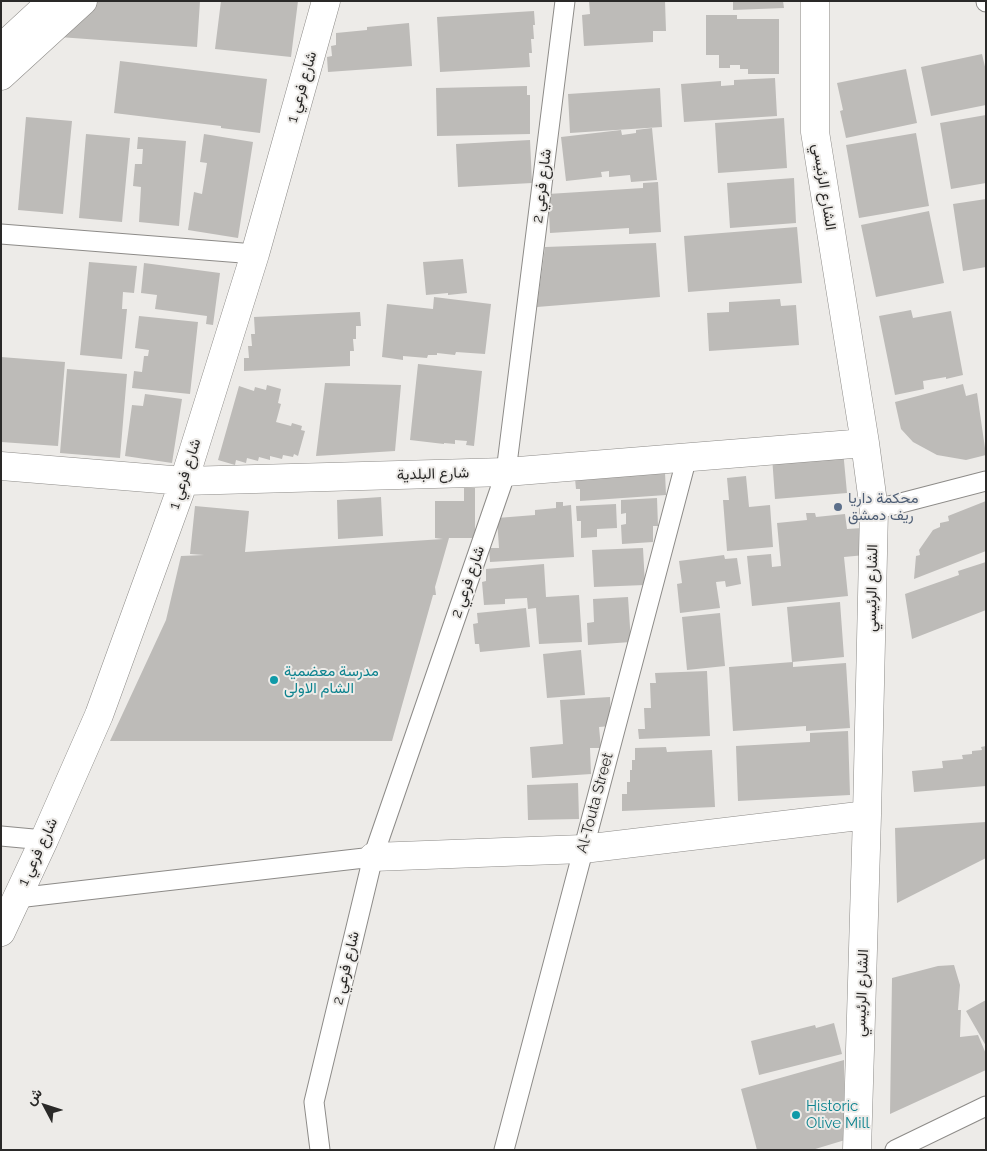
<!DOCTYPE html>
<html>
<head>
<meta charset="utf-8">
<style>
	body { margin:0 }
	#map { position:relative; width:987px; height:1151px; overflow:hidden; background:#edebe8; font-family:Raleway,Vazirmatn,sans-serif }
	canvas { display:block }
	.frame { position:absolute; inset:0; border:2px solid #2a2928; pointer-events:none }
	.north { position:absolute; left:20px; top:1081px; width:50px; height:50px; -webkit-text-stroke:4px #edebe8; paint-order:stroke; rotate:310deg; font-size:14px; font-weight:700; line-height:20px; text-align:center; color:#2a2928 }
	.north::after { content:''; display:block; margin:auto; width:18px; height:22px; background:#2a2928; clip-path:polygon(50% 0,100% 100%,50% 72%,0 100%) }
</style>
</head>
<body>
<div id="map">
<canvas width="987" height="1151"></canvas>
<div class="frame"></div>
<div class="north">ش</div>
</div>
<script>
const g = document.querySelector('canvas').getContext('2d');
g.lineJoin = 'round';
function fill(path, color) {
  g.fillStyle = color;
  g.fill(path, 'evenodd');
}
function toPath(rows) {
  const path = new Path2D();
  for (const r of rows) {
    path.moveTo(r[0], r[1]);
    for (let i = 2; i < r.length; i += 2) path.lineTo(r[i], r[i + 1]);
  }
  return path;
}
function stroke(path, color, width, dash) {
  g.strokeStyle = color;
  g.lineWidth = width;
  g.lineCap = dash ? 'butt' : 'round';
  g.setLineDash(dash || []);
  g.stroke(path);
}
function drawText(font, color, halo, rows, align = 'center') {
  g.font = font + ' Raleway,Vazirmatn,sans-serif';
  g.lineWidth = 4;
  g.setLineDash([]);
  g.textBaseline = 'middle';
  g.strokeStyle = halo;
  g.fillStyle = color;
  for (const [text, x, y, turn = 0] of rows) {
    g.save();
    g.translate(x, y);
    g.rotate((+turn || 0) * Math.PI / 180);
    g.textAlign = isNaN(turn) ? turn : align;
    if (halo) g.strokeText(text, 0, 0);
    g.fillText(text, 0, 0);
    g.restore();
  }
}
fill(toPath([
	[90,1,200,1,197,47,59,37],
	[221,1,298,1,291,57,215,49],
	[589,1,665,1,666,31,653,31,653,42,584,46,582,15,590,14],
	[733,1,783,1,784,8,733,10],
	[534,11,535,25,533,25,534,39,531,39,532,53,529,53,530,67,440,72,437,17],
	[706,15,737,15,737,19,779,19,779,74,748,74,748,69,740,69,740,65,730,65,730,68,719,68,719,55,706,55],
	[409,23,412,66,328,72,327,57,332,56,331,46,336,45,336,33,367,30,367,27],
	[982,54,986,71,986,105,931,116,921,67],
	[120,61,267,79,260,133,221,128,221,126,114,113],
	[906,69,917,123,846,138,840,111,843,110,837,83],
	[775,78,777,116,684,122,681,84,721,81,721,86,734,85,734,80],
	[527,86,527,95,530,95,530,134,437,136,436,88],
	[660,88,662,127,570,133,568,94],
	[986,115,986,183,951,189,940,123],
	[26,117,72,121,63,214,18,210],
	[784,118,787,168,718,173,715,123],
	[652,128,657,180,631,182,630,175,609,177,609,171,601,172,602,177,566,181,561,137,621,130,622,135,636,133,636,130],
	[916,133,929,206,859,218,846,145],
	[86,134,130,138,122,222,79,218],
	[204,134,253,142,238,238,188,230,194,192,202,194,207,163,200,162],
	[138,137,186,141,179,226,139,222,141,187,133,186,135,164,142,164,143,149,137,149],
	[530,140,532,183,458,187,456,144],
	[794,178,796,223,730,228,727,183],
	[658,182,661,232,629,234,629,228,550,233,548,194,643,188,643,183],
	[986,199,986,267,963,271,953,204],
	[929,211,944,283,876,297,861,225],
	[797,227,802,283,688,292,684,236],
	[656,243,660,297,537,307,545,247],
	[463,259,467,293,448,295,448,293,426,295,423,262],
	[89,262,137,266,134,293,123,292,122,309,127,309,122,359,80,355],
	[144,263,220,273,213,325,206,324,207,316,155,309,157,295,141,293],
	[434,297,491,304,485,354,456,352,455,355,437,353,437,355,428,355,427,358,403,356,403,360,382,357,387,304,433,309],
	[780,299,781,306,796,305,799,345,709,351,707,313,729,312,729,302],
	[911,310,913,318,951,311,963,375,946,379,946,377,923,381,924,389,895,395,879,316],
	[360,312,361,326,356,326,356,339,353,339,354,351,350,351,350,366,244,371,244,358,249,358,248,346,252,346,251,334,255,334,254,317],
	[139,316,198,322,190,394,132,388,134,371,142,372,144,356,148,356,149,350,135,348],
	[1,357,65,362,58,446,1,442],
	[418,364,482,371,474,446,466,445,467,441,455,440,455,444,444,443,444,444,410,440],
	[67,369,127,374,120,458,60,453],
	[325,383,401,385,395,451,316,456],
	[963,384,966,396,977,393,986,455,966,460,937,455,913,442,901,429,895,402],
	[267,385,281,389,278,403,281,404,276,422,291,426,292,423,302,426,301,430,305,431,298,456,294,454,293,457,283,455,282,459,270,456,270,460,259,457,258,461,247,458,246,463,236,460,235,465,218,460,239,386,254,391,255,387,266,390],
	[145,394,182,399,172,463,125,456,132,405,143,406],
	[843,450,847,493,775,499,772,456],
	[665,472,666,495,580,501,580,489,576,489,575,479],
	[746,476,749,507,770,505,773,547,727,551,723,500,729,500,727,478],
	[464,488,475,488,475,538,449,538,435,587,436,595,433,595,392,741,110,741,166,620,181,556,204,555,190,554,195,506,249,511,245,552,443,539,435,538,435,501,464,501],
	[381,497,383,536,338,539,337,500],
	[657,498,658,526,653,526,653,542,622,544,621,525,626,524,626,513,621,514,621,500],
	[986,501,986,551,914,579,916,556,920,555,919,550,933,530,940,527,940,523,949,521,948,516],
	[556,502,563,502,563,506,571,505,574,557,490,562,489,548,499,548,497,518,535,515,535,510,556,508],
	[616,504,617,528,597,529,597,537,581,538,581,521,577,521,576,506],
	[806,513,815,513,816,517,845,514,847,529,862,528,865,555,844,557,848,596,752,606,747,556,771,554,772,567,781,566,777,523,807,520],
	[643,548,645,585,594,587,592,550],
	[724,555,725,559,737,558,741,584,726,587,725,581,716,582,720,608,680,613,677,584,682,583,679,561],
	[986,562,986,610,912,639,905,594,959,575,958,571],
	[544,564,546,597,579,595,582,642,539,644,536,608,528,609,527,598,505,599,505,604,484,605,482,582,486,581,486,569],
	[628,597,631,642,588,645,587,623,594,622,593,599],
	[840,602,844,657,792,662,787,607],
	[526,608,530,647,480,652,479,644,475,644,473,624,478,623,477,613],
	[720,613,725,666,687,670,682,617],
	[581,650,585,695,547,698,543,654],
	[793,662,793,667,846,663,850,728,806,731,806,726,733,731,729,667],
	[707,671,710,736,639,739,638,729,645,729,644,708,651,708,650,683,656,683,655,673],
	[610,697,611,726,599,727,601,748,590,748,591,774,532,778,530,747,563,744,560,700],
	[848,731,850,795,738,801,736,746,810,742,810,733],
	[986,746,986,786,914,792,912,771,943,768,942,761,963,759,962,755,972,754,972,751,982,750,981,747],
	[666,747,667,752,712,750,715,807,622,811,622,794,627,794,627,782,630,782,630,770,632,770,632,760,635,760,635,748],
	[578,783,579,819,528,820,527,785],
	[986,822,986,858,897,903,895,828],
	[954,965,960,985,958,1010,961,1010,960,1037,978,1035,986,1054,986,1070,890,1114,892,978,938,966],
	[986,1000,986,1046,966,1011],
	[834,1023,842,1054,759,1075,751,1041,815,1025,816,1028],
	[844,1060,845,1140,812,1150,757,1150,741,1089]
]), '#bdbbb8');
const street = toPath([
	[986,1,986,2],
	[1,234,255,254],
	[874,510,986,481],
	[1,836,44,840],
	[17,898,373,857],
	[320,1150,314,1102,373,857,506,472,565,1],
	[504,1150,687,457],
	[895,1150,986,1106]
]);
const secondary = toPath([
	[815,1,815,132,865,443,874,510,867,815,857,1150],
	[1,466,184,481,506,472,865,443],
	[373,857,583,849,867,815],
	[1,932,44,840,99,715,184,481,255,254,326,1]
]);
const primary = toPath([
	[1,48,52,1],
	[1,76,83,1]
]);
stroke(street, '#8d8b88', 21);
stroke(secondary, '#8d8b88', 29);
stroke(primary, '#8d8b88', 29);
stroke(street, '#fff', 19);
stroke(secondary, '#fff', 28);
stroke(primary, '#fff', 28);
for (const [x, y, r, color] of [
	[838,507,5,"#5c6f8a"],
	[274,680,5,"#0f9aa8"],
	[796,1115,5,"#0f9aa8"]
]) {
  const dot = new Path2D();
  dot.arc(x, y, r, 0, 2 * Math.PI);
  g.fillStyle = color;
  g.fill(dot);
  stroke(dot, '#edebe8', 2);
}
drawText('15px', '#2a2928', '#edebe8', [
	["شارع فرعي 1",302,87,-74],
	["شارع فرعي 2",542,186,-83],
	["الشارع الرئيسي",824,187,81],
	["شارع فرعي 1",185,474,-72],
	["شارع البلدية",433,474,-2],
	["شارع فرعي 2",468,582,-71],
	["الشارع الرئيسي",872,588,-89],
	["Al-Touta Street",595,803,-75],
	["شارع فرعي 1",38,852,-65],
	["شارع فرعي 2",346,968,-77],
	["الشارع الرئيسي",862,993,-88]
]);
drawText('15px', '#4e5e75', '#edebe8', [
	["محكمة داريا",848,498],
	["ريف دمشق",848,515]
], 'left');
drawText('15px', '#0d838f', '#edebe8', [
	["مدرسة معضمية",284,671],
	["الشام الاولى",284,688],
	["Historic",806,1106],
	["Olive Mill",806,1123]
], 'left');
</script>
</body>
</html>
